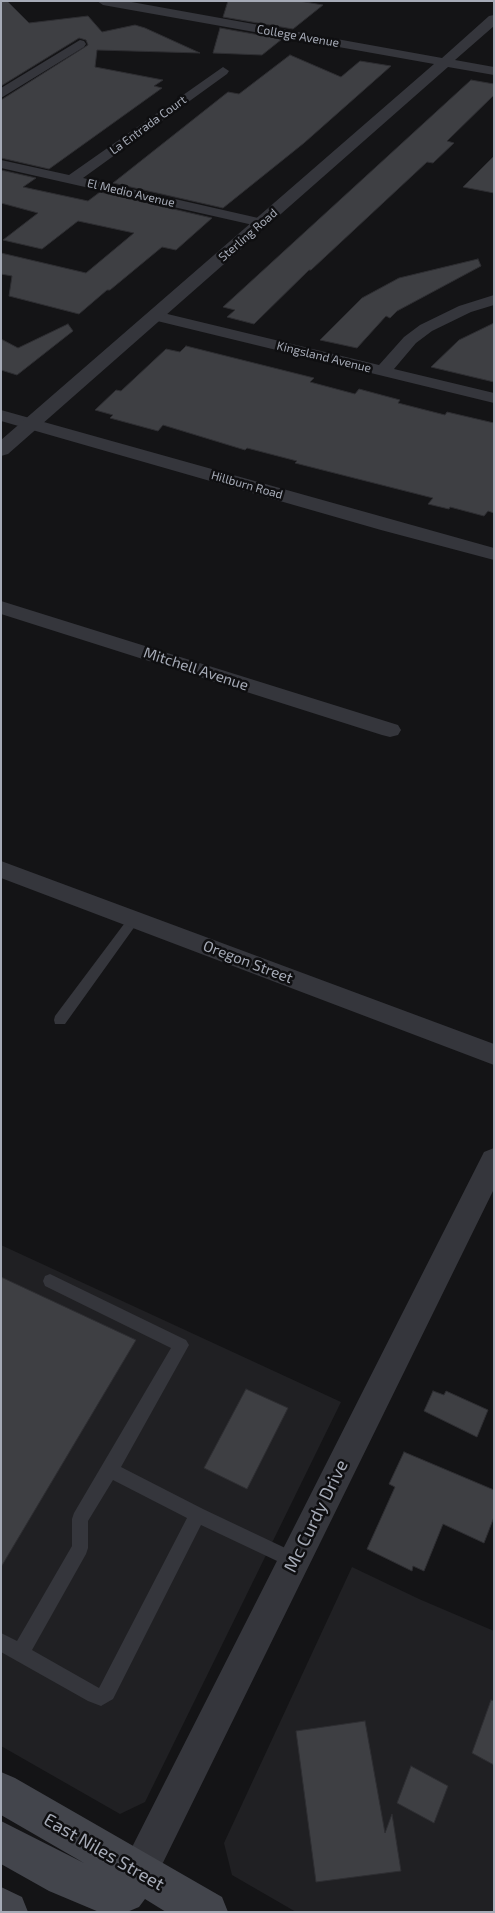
<!DOCTYPE html>
<html>
<head>
<meta charset="utf-8">
<style>
	body { margin:0 }
	#map { position:relative; width:495px; height:1913px; overflow:hidden; background:#141416; font-family:"Exo 2",sans-serif }
	canvas { display:block }
	.frame { position:absolute; inset:0; border:2px solid #a6abb7; pointer-events:none }
</style>
</head>
<body>
<div id="map">
<canvas width="495" height="1913"></canvas>
<div class="frame"></div>
</div>
<script>
const g = document.querySelector('canvas').getContext('2d');
g.lineJoin = 'round';
function fill(path, color) {
  g.fillStyle = color;
  g.fill(path, 'evenodd');
}
function toPath(rows) {
  const path = new Path2D();
  for (const r of rows) {
    path.moveTo(r[0], r[1]);
    for (let i = 2; i < r.length; i += 2) path.lineTo(r[i], r[i + 1]);
  }
  return path;
}
function stroke(path, color, width, dash) {
  g.strokeStyle = color;
  g.lineWidth = width;
  g.lineCap = dash ? 'butt' : 'round';
  g.setLineDash(dash || []);
  g.stroke(path);
}
function drawText(font, color, halo, rows, align = 'center') {
  g.font = font + ' "Exo 2",sans-serif';
  g.lineWidth = 5;
  g.setLineDash([]);
  g.textBaseline = 'middle';
  g.strokeStyle = halo;
  g.fillStyle = color;
  for (const [text, x, y, turn = 0] of rows) {
    g.save();
    g.translate(x, y);
    g.rotate((+turn || 0) * Math.PI / 180);
    g.textAlign = isNaN(turn) ? turn : align;
    if (halo) g.strokeText(text, 0, 0);
    g.fillText(text, 0, 0);
    g.restore();
  }
}
fill(toPath([
	[1,1245,341,1402,145,1802,120,1814,1,1746],
	[352,1567,419,1599,494,1631,494,1912,296,1912,232,1875,224,1843]
]), '#202023');
const building = toPath([
	[1,1,7,1,29,23,88,16,102,32,135,25,145,28,200,53,97,50,95,67,163,80,154,86,162,88,49,169,1,158,1,100,88,45,86,40,79,38,1,86,1,1],
	[228,1,299,1,323,5,293,29,223,17,228,1],
	[220,28,282,39,262,55,213,53,220,28],
	[290,55,341,77,360,61,391,66,304,143,223,208,113,183,228,92,239,94,290,55],
	[471,80,494,84,494,95,447,141,454,143,433,163,427,162,311,270,309,270,254,324,227,317,235,310,223,307,471,80],
	[494,156,494,193,463,187,494,156],
	[1,170,36,178,23,187,88,201,100,192,212,218,176,250,162,247,110,290,107,290,79,314,9,296,12,276,1,274,1,253,86,273,134,233,78,221,42,249,3,240,38,213,1,203,1,170],
	[478,259,481,266,397,311,390,318,386,316,357,348,320,340,362,298,399,278,478,259],
	[494,323,494,382,431,367,459,340,494,323],
	[68,324,73,331,17,375,1,370,1,339,18,348,68,324],
	[186,346,314,378,310,382,355,394,359,389,400,400,398,403,445,415,447,412,494,423,494,513,488,511,484,516,450,507,449,509,428,504,433,498,295,463,297,461,247,448,245,450,163,425,158,431,110,418,113,415,95,410,116,390,121,391,166,349,180,352,186,346],
	[1,1277,136,1340,1,1567,1,1277],
	[246,1389,288,1408,247,1489,204,1468,246,1389],
	[433,1391,444,1395,446,1391,488,1410,477,1437,424,1411,433,1391],
	[404,1452,494,1490,494,1517,484,1543,443,1524,424,1571,413,1566,412,1571,367,1549,395,1487,389,1484,404,1452],
	[491,1700,494,1701,494,1765,472,1753,491,1700],
	[365,1721,385,1833,392,1814,401,1871,316,1882,296,1731,365,1721],
	[411,1766,448,1786,434,1823,397,1803,411,1766]
]);
fill(building, '#3e3f43');
stroke(building, '#2e2e32', 1);
fill(toPath([
	[134,914,140,919,138,922,65,1024,55,1024,54,1020,55,1016,130,916,134,914],
	[50,1274,186,1340,189,1345,121,1467,203,1509,300,1555,302,1561,300,1567,294,1569,201,1525,113,1699,101,1706,88,1701,1,1652,1,1633,17,1641,72,1546,72,1519,74,1513,171,1348,45,1286,43,1281,45,1276,50,1274],
	[113,1480,187,1518,99,1688,32,1650,86,1554,88,1548,88,1521,113,1480]
]), '#35363c');
fill(toPath([
	[80,40,84,41,86,44,84,47,1,98,1,88,80,40],
	[223,67,229,71,227,74,83,178,267,220,269,223,267,226,262,227,1,168,1,160,69,175,223,67],
	[494,295,494,305,471,312,432,331,416,343,394,369,494,393,494,403,149,319,147,316,155,311,379,365,404,337,420,325,459,306,494,295],
	[1,410,494,548,494,560,381,530,1,421,1,410],
	[1,601,398,725,401,730,398,735,390,737,382,735,1,614,1,601],
	[1,861,494,1044,494,1065,1,878,1,861],
	[494,1148,494,1189,152,1885,139,1891,126,1885,120,1872,126,1859,484,1152,494,1148]
]), '#35363c');
fill(toPath([
	[97,1,126,1,442,58,489,16,494,15,494,26,455,60,494,67,494,75,448,67,8,454,1,456,1,440,434,64,103,5,97,1]
]), '#35363c');
fill(toPath([
	[1,1772,15,1778,222,1897,228,1912,166,1912,145,1899,139,1907,127,1912,99,1912,49,1891,1,1864,1,1821,84,1863,1,1815,1,1772],
	[1,1887,22,1897,28,1912,1,1912,1,1887]
]), '#43454c');
drawText('12px', '#a6abb7', '#0f0f11', [
	["College Avenue",298,36,10],
	["La Entrada Court",148,125,-36],
	["El Medio Avenue",131,193,13],
	["Sterling Road",248,235,-41],
	["Kingsland Avenue",324,357,14],
	["Hillburn Road",247,485,16]
]);
drawText('15px', '#a6abb7', '#0f0f11', [
	["Mitchell Avenue",196,669,18],
	["Oregon Street",248,962,21]
]);
drawText('18px', '#a6abb7', '#0f0f11', [
	["Mc Curdy Drive",316,1516,-64],
	["East Niles Street",104,1852,30]
]);
</script>
</body>
</html>
